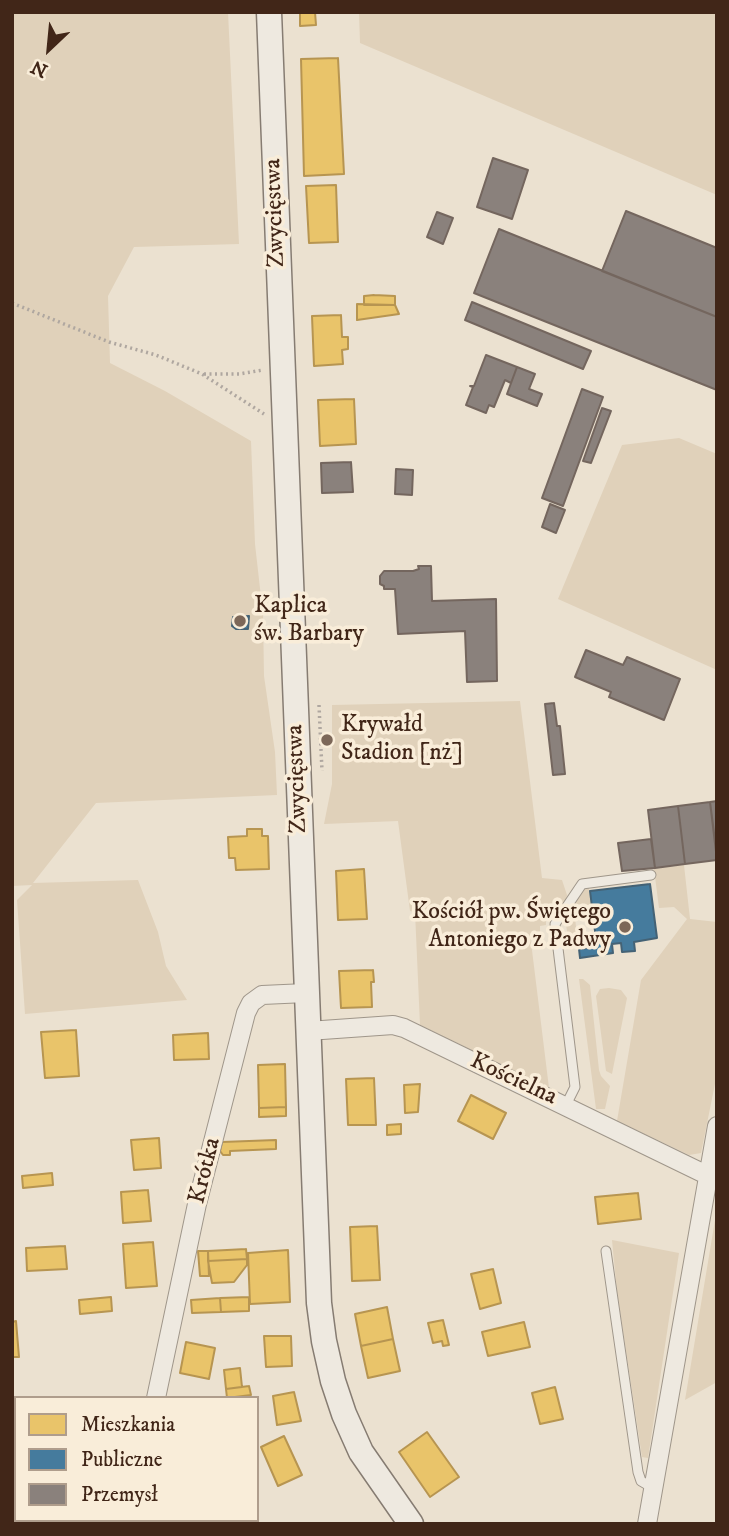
<!DOCTYPE html>
<meta charset="utf-8">
<style>
body{margin:0}
#map{position:relative;width:729px;height:1536px;overflow:hidden;background:#ebe1d0;font-family:"IM FELL DW Pica",serif}
canvas{display:block}
.frame{position:absolute;inset:0;border:14px solid #412618;pointer-events:none}
.legend{position:absolute;left:14px;top:1396px;width:245px;height:126px;box-sizing:border-box;background:#f9edd9;border:2px solid #af9d8c;margin:0;padding:9px 12px;list-style:none;font-size:21px;color:#412618}
.legend li{display:flex;align-items:center;gap:14px;height:35px}
.legend b{width:35px;border:2px solid #af9d8c}
.north{position:absolute;left:14px;top:14px;width:70px;height:70px;-webkit-text-stroke:5px #f9edd9;paint-order:stroke;rotate:206deg;font-size:19px;font-weight:700;line-height:28px;text-align:center;color:#412618}
.north::after{content:'';display:block;margin:auto;width:24px;height:32px;background:#412618;clip-path:polygon(50% 0,100% 100%,50% 72%,0 100%)}
</style>
<div id="map">
<canvas width="729" height="1536"></canvas>
<div class="frame"></div>
<ul class="legend">
<li><b style="height:19px;background:#e9c46a"></b>Mieszkania</li>
<li><b style="height:19px;background:#457b9d"></b>Publiczne</li>
<li><b style="height:19px;background:#8a817c"></b>Przemysł</li>
</ul>
<div class="north">N</div>
</div>
<script>
const context = document.querySelector('canvas').getContext('2d');
context.lineJoin = 'round';
function fillPath(path, color) {
  context.fillStyle = color;
  context.fill(path, 'evenodd');
}
function shape(rows) {
  const path = new Path2D();
  for (const r of rows) {
    path.moveTo(r[0], r[1]);
    for (let i = 2; i < r.length; i += 2) path.lineTo(r[i], r[i + 1]);
  }
  return path;
}
function trace(path, color, width, dash) {
  context.strokeStyle = color;
  context.lineWidth = width;
  context.lineCap = dash ? 'butt' : 'round';
  context.setLineDash(dash || []);
  context.stroke(path);
}
function drawText(font, color, halo, rows, align = 'center') {
  context.font = font + ' "IM FELL DW Pica",serif';
  context.lineWidth = 7;
  context.setLineDash([]);
  context.textBaseline = 'middle';
  context.strokeStyle = halo;
  context.fillStyle = color;
  for (const [text, x, y, turn = 0] of rows) {
    context.save();
    context.translate(x, y);
    context.rotate((+turn || 0) * Math.PI / 180);
    context.textAlign = isNaN(turn) ? turn : align;
    if (halo) context.strokeText(text, 0, 0);
    context.fillText(text, 0, 0);
    context.restore();
  }
}
fillPath(shape([
 [12,12,228,12,239,244,134,247,108,296,110,363,165,391,251,441,255,544,263,615,264,676,275,752,277,795,96,803,33,883,138,880,158,932,166,966,187,1000,25,1014,17,900,32,885,12,886],
 [359,12,717,12,717,195,360,43],
 [679,438,717,454,717,670,558,599,622,445],
 [520,701,542,878,562,880,567,895,566,901,555,914,540,904,539,906,553,917,546,918,546,925,540,926,540,932,530,934,549,1088,420,1025,415,912,410,911,398,821,324,824,332,784,332,705],
 [684,865,690,919,717,922,717,1074,701,1153,689,1155,617,1121,641,980,687,919,674,907,659,908,654,869],
 [584,888,589,888,593,915,575,918,578,944,569,945,565,918],
 [579,979,583,979,590,985,599,1070,601,1076,610,1086,605,1109,596,1109],
 [609,988,621,990,627,998,612,1074,606,1071,596,996,600,989],
 [717,1208,717,1382,685,1400],
 [612,1240,679,1253,648,1458,642,1457,617,1292]
]), '#e0d1ba');
const homes = shape([
 [300,12,315,12,316,25,300,26,300,12],
 [338,58,344,174,304,176,301,59,338,58],
 [336,185,338,242,309,243,306,186,336,185],
 [374,295,395,296,395,305,364,305,364,296,374,295],
 [357,304,395,305,399,314,357,320,357,304],
 [341,315,342,337,348,337,348,349,342,350,343,364,314,366,312,316,341,315],
 [354,399,356,444,320,446,318,400,354,399],
 [247,829,262,829,262,836,268,836,269,869,236,870,235,858,229,858,228,837,247,836,247,829],
 [364,869,367,919,338,920,336,871,364,869],
 [373,970,374,982,371,982,372,1007,341,1008,339,971,373,970],
 [76,1030,79,1076,45,1078,41,1032,76,1030],
 [208,1033,209,1059,174,1060,173,1035,208,1033],
 [285,1064,286,1107,259,1108,258,1065,285,1064],
 [374,1078,376,1125,348,1125,346,1079,374,1078],
 [420,1084,418,1112,405,1113,404,1085,420,1084],
 [471,1095,506,1113,493,1139,458,1121,471,1095],
 [286,1107,286,1116,259,1117,259,1108,286,1107],
 [401,1124,401,1134,387,1135,387,1125,401,1124],
 [159,1138,161,1168,134,1170,131,1140,159,1138],
 [276,1140,276,1149,230,1151,230,1155,223,1155,220,1151,222,1142,276,1140],
 [52,1173,53,1185,23,1188,22,1176,52,1173],
 [148,1190,151,1221,123,1223,121,1192,148,1190],
 [638,1193,641,1219,598,1224,595,1197,638,1193],
 [377,1226,380,1280,352,1281,350,1227,377,1226],
 [153,1242,157,1286,126,1288,123,1244,153,1242],
 [65,1246,67,1269,27,1271,26,1248,65,1246],
 [246,1249,247,1259,208,1261,208,1251,246,1249],
 [288,1250,290,1302,250,1304,248,1253,288,1250],
 [198,1251,208,1251,209,1276,200,1276,198,1251],
 [247,1259,247,1265,234,1282,212,1283,208,1261,247,1259],
 [493,1269,501,1303,480,1309,471,1274,493,1269],
 [111,1297,112,1311,80,1314,79,1300,111,1297],
 [249,1297,249,1311,221,1312,220,1298,249,1297],
 [220,1298,221,1312,192,1313,191,1300,220,1298],
 [387,1307,393,1339,361,1346,355,1314,387,1307],
 [443,1320,449,1345,443,1346,442,1341,433,1343,428,1323,443,1320],
 [16,1321,19,1357,12,1357,12,1322,16,1321],
 [524,1322,530,1347,488,1356,482,1332,524,1322],
 [264,1336,291,1336,292,1366,266,1367,264,1336],
 [393,1339,400,1371,368,1378,361,1346,393,1339],
 [186,1342,215,1348,209,1379,180,1373,186,1342],
 [240,1368,242,1387,226,1389,224,1370,240,1368],
 [249,1386,251,1395,227,1398,226,1389,249,1386],
 [555,1387,563,1419,540,1424,532,1393,555,1387],
 [294,1392,301,1421,277,1425,273,1396,294,1392],
 [427,1432,459,1477,430,1497,399,1452,427,1432],
 [284,1436,302,1475,278,1486,261,1447,284,1436],
 [16,1472,16,1502,12,1503,12,1473,16,1472]
]);
fillPath(homes, '#e9c46a');
trace(homes, '#b79551', 2);
const public = shape([
 [249,616,248,629,236,629,232,626,233,617,249,616],
 [650,884,657,938,634,942,635,951,622,952,621,943,612,944,613,953,580,958,579,949,597,947,590,891,650,884]
]);
fillPath(public, '#457b9d');
trace(public, '#446275', 2);
const industry = shape([
 [493,158,528,170,512,219,477,207,493,158],
 [626,211,717,248,717,317,602,271,626,211],
 [437,212,453,218,443,244,427,237,437,212],
 [499,229,717,317,717,390,474,293,499,229],
 [472,302,591,351,583,369,465,320,472,302],
 [486,355,517,367,511,383,505,380,494,407,489,405,486,413,466,405,473,387,470,386,474,386,486,355],
 [517,367,535,374,529,389,542,394,537,406,507,394,517,367],
 [582,389,603,397,563,506,542,498,582,389],
 [602,408,611,411,591,463,583,461,602,408],
 [351,462,353,492,322,493,321,463,351,462],
 [396,469,413,470,412,495,395,494,396,469],
 [550,504,565,510,556,533,542,527,550,504],
 [418,566,431,566,432,601,496,599,497,681,467,682,465,631,398,634,395,589,384,589,384,586,380,584,380,576,384,571,413,571,419,569,418,566],
 [586,650,623,665,627,657,680,679,664,720,609,697,611,692,575,677,586,650],
 [554,703,557,726,560,726,565,774,553,775,545,704,554,703],
 [717,801,717,856,710,802,717,801],
 [710,802,717,860,685,864,678,806,710,802],
 [678,806,685,864,655,868,648,810,678,806],
 [651,839,655,868,622,871,618,843,651,839]
]);
fillPath(industry, '#8a817c');
trace(industry, '#74665e', 2);
const service = shape([
 [566,1105,575,1087,555,924,582,884,651,875],
 [606,1251,638,1472,641,1481,653,1488]
]);
const minor = shape([
 [308,1031,393,1025,404,1028,717,1180],
 [156,1398,197,1204,246,1013,251,1003,262,995,306,993],
 [130,1524,131,1520],
 [647,1524,717,1126]
]);
const secondary = shape([
 [269,12,319,1303,324,1341,333,1381,344,1414,361,1452,411,1524]
]);
trace(service, '#9f968a', 11);
trace(minor, '#9f968a', 20);
trace(secondary, '#867c72', 27);
trace(shape([
 [12,303,109,342,156,355,202,374,264,414],
 [204,374,239,374,263,370],
 [319,705,322,771]
]), '#afa7a0', 3.5, [2, 3.5]);
trace(service, '#eee9e0', 9);
trace(minor, '#eee9e0', 18);
trace(secondary, '#eee9e0', 24);
for (const [x, y, r, color] of [
 [240,621,7,"#7c6758"],
 [327,740,7,"#7c6758"],
 [625,927,7,"#7c6758"]
]) {
  const dot = new Path2D();
  dot.arc(x, y, r, 0, 2 * Math.PI);
  context.fillStyle = color;
  context.fill(dot);
  trace(dot, '#f9edd9', 2.5);
}
drawText('24px', '#412618', '#f9edd9', [
 ["Zwycięstwa",276,213,-92],
 ["Zwycięstwa",298,779,-92],
 ["Kościelna",513,1080,25],
 ["Krótka",206,1171,-76]
]);
drawText('24px', '#412618', '#f9edd9', [
 ["Kaplica",254,607],
 ["św. Barbary",254,635],
 ["Krywałd",341,726],
 ["Stadion [nż]",341,754],
 ["Kościół pw. Świętego",611,913,"right"],
 ["Antoniego z Padwy",611,941,"right"]
], 'left');
</script>
